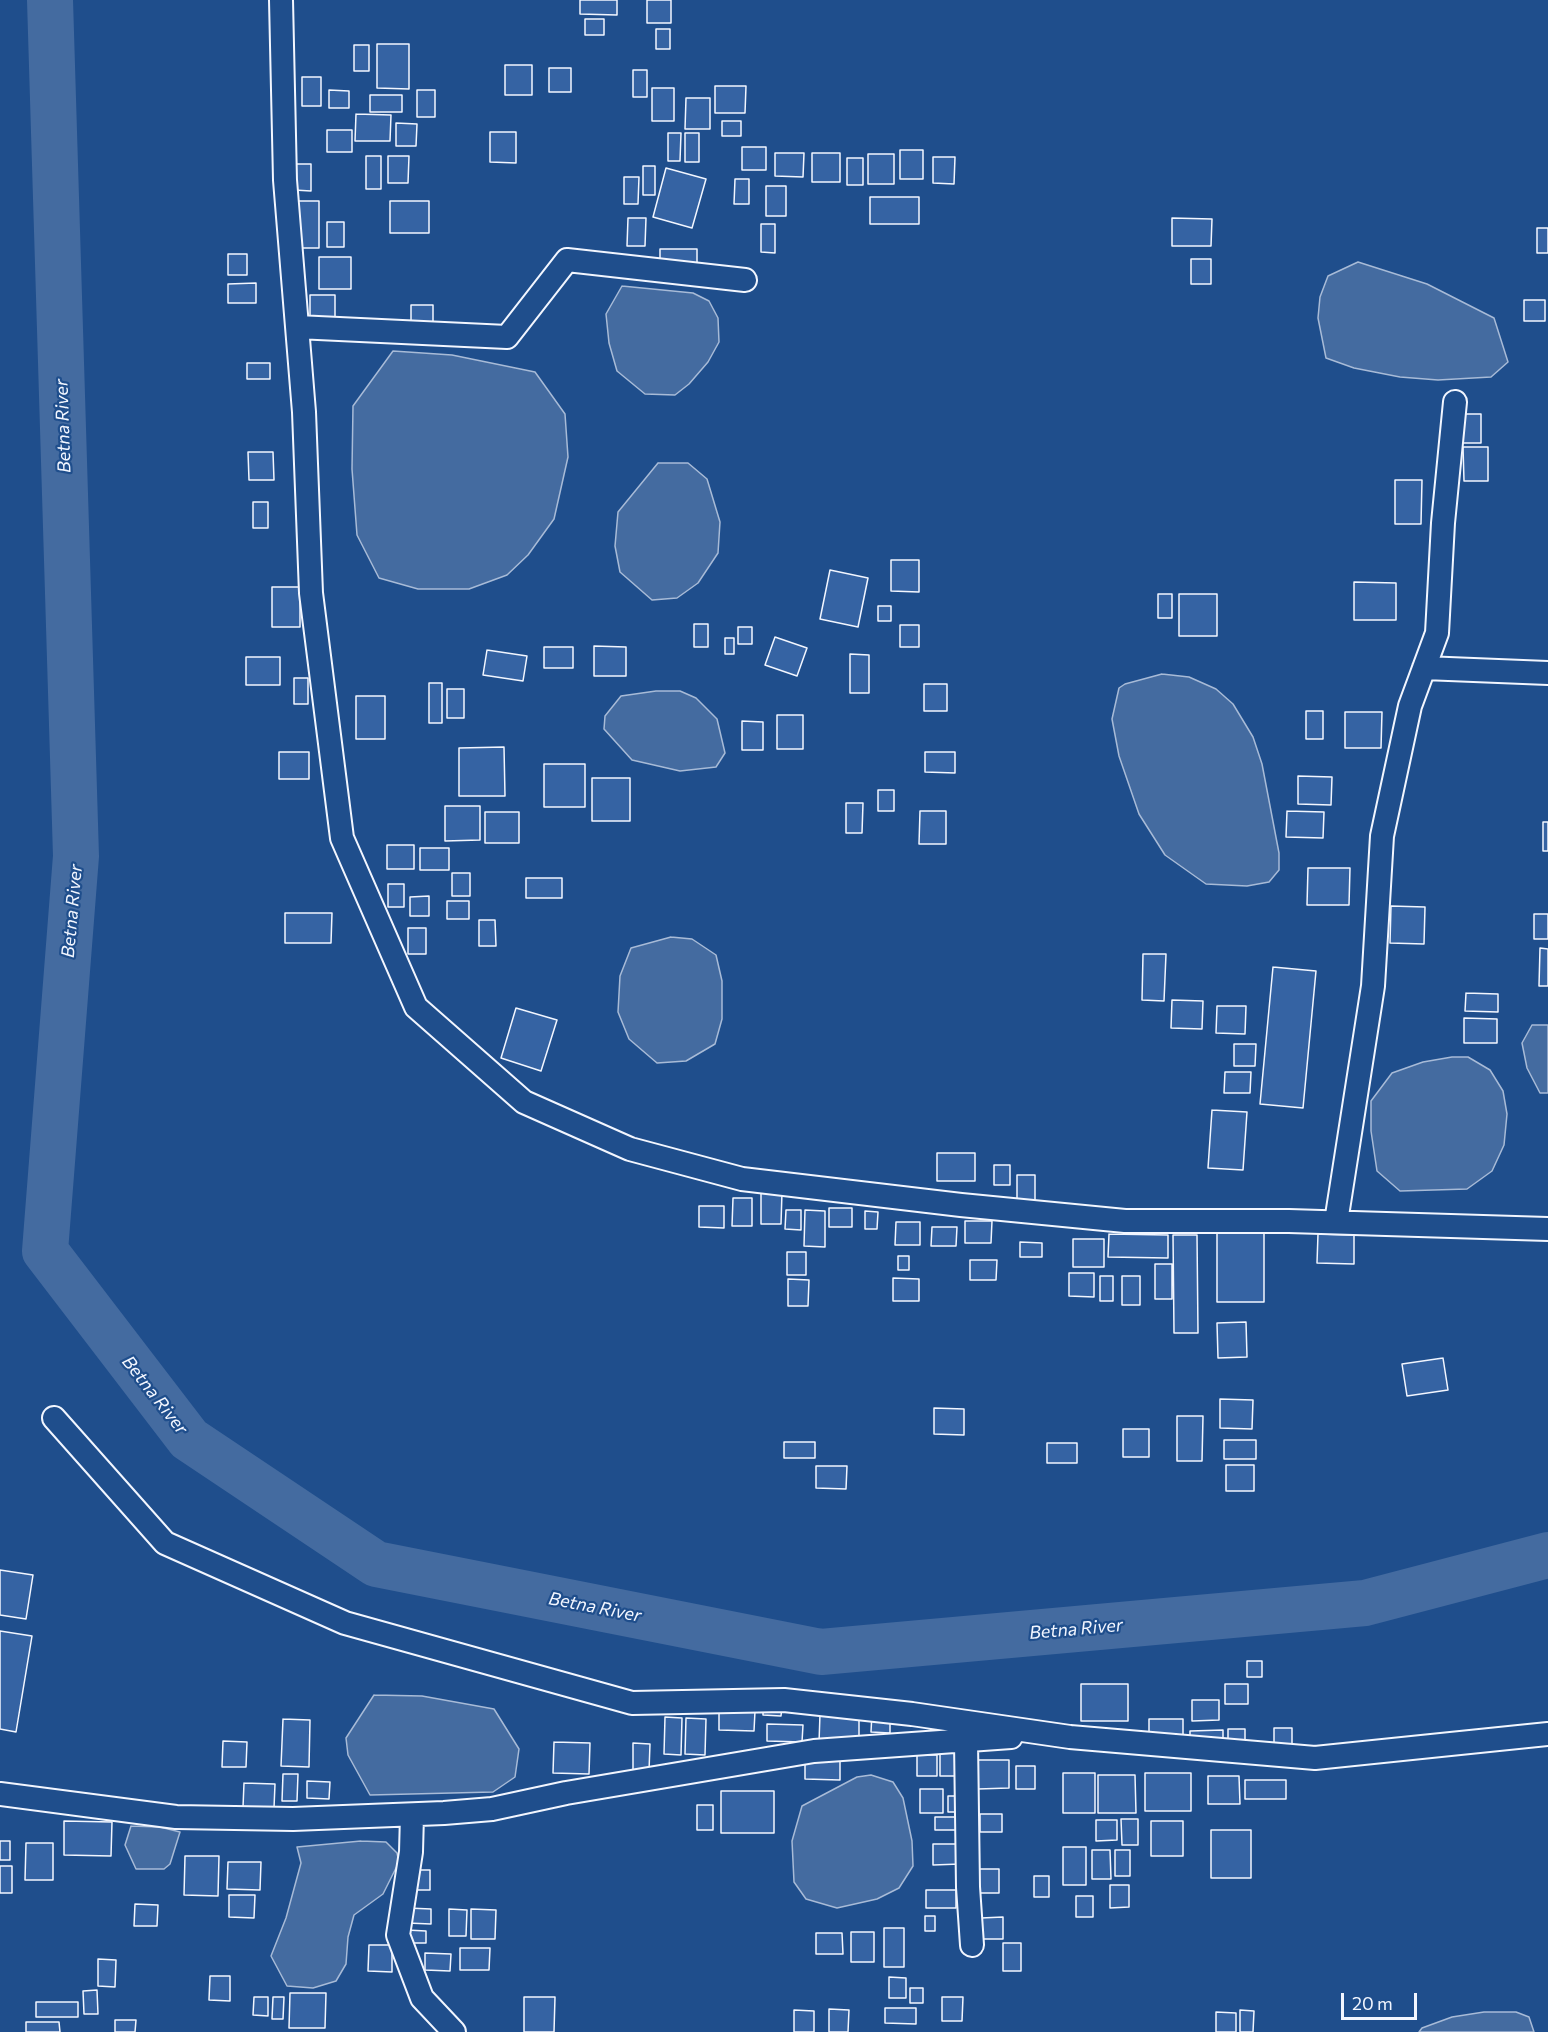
<!DOCTYPE html>
<style>
body{margin:0}
#map{position:relative;width:1548px;height:2032px;overflow:hidden;background:#1f4e8c;font-family:Commissioner,sans-serif}
canvas{display:block}
.scale{position:absolute;left:1341px;top:1993px;width:76px;height:27px;box-sizing:border-box;border:3px solid #f2f6ff;border-top:0;padding-left:8px;font-size:18px;line-height:21px;white-space:nowrap;color:#f2f6ff;-webkit-text-stroke:4px #1f4e8c;paint-order:stroke}
</style>
<div id="map">
<canvas width="1548" height="2032"></canvas>
<div class="scale">20 m</div>
</div>
<script>
const context = document.querySelector('canvas').getContext('2d');
context.lineJoin = 'round';
function fillPath(path, color) {
  context.fillStyle = color;
  context.fill(path, 'evenodd');
}
function shape(rows) {
  const path = new Path2D();
  for (const r of rows) {
    path.moveTo(r[0], r[1]);
    for (let i = 2; i < r.length; i += 2) path.lineTo(r[i], r[i + 1]);
  }
  return path;
}
function trace(path, color, width, dash) {
  context.strokeStyle = color;
  context.lineWidth = width;
  context.lineCap = dash ? 'butt' : 'round';
  context.setLineDash(dash || []);
  context.stroke(path);
}
function drawText(font, color, halo, rows, align = 'center') {
  context.font = font + ' Commissioner,sans-serif';
  context.lineWidth = 4.5;
  context.setLineDash([]);
  context.textBaseline = 'middle';
  context.strokeStyle = halo;
  context.fillStyle = color;
  for (const [text, x, y, turn = 0] of rows) {
    context.save();
    context.translate(x, y);
    context.rotate((+turn || 0) * Math.PI / 180);
    context.textAlign = isNaN(turn) ? turn : align;
    if (halo) context.strokeText(text, 0, 0);
    context.fillText(text, 0, 0);
    context.restore();
  }
}
const water = shape([
 [1358,262,1427,284,1494,318,1508,362,1491,377,1438,380,1400,377,1354,368,1326,358,1318,318,1320,297,1328,276,1358,262],
 [622,286,693,293,709,301,718,318,719,342,708,362,689,384,675,395,645,394,617,371,609,343,606,314,622,286],
 [393,351,452,355,535,372,565,414,568,457,554,519,528,555,507,575,469,589,418,589,379,578,357,535,352,469,353,406,393,351],
 [658,463,688,463,707,479,720,522,718,553,698,583,677,598,652,600,620,572,615,546,618,512,658,463],
 [1162,674,1189,677,1216,689,1233,704,1253,737,1262,764,1279,853,1279,870,1269,882,1247,886,1206,884,1165,855,1139,814,1119,756,1112,719,1119,688,1125,684,1162,674],
 [656,691,680,691,696,698,717,719,725,753,716,767,680,771,632,760,604,729,605,716,621,696,656,691],
 [671,937,692,939,716,955,722,981,722,1019,715,1044,686,1061,657,1063,629,1039,618,1012,620,976,631,948,671,937],
 [1532,1025,1548,1025,1548,1093,1540,1093,1527,1068,1522,1043,1532,1025],
 [1452,1057,1468,1057,1490,1070,1503,1091,1507,1114,1504,1145,1492,1171,1467,1189,1400,1191,1377,1171,1371,1131,1371,1101,1392,1073,1423,1062,1452,1057],
 [374,1695,422,1696,494,1709,519,1749,515,1777,493,1792,370,1795,348,1755,346,1738,374,1695],
 [871,1775,893,1782,903,1798,912,1841,913,1866,899,1888,877,1899,837,1908,806,1899,794,1882,792,1841,802,1806,857,1777,871,1775],
 [131,1826,160,1827,180,1832,170,1864,164,1869,136,1869,125,1845,131,1826],
 [361,1841,386,1842,397,1853,399,1862,383,1894,354,1915,348,1937,346,1964,336,1981,313,1988,287,1986,271,1956,286,1918,301,1863,297,1847,361,1841],
 [1484,2012,1516,2012,1529,2017,1534,2032,1419,2032,1422,2028,1452,2017,1484,2012]
]);
fillPath(water, '#446ba0');
trace(water, '#a8bbd7', 1.5);
trace(shape([
 [50,0,76,856,45,1251,189,1439,376,1564,821,1652,1365,1603,1548,1555]
]), '#446ba0', 46);
const building = shape([
 [580,0,617,0,617,15,580,14,580,0],
 [647,0,671,0,671,23,647,23,647,0],
 [585,19,604,19,604,35,585,35,585,19],
 [656,29,670,29,670,49,656,49,656,29],
 [377,44,409,44,409,89,377,88,377,44],
 [354,45,369,45,369,71,354,71,354,45],
 [505,65,532,65,532,95,505,95,505,65],
 [549,68,571,68,571,92,549,92,549,68],
 [633,70,647,70,647,97,633,97,633,70],
 [302,77,321,77,321,106,302,106,302,77],
 [715,86,746,86,745,113,715,113,715,86],
 [652,88,674,88,674,121,652,121,652,88],
 [329,90,349,91,349,108,329,108,329,90],
 [417,90,435,90,435,117,417,117,417,90],
 [370,95,402,95,402,112,370,112,370,95],
 [686,98,710,98,710,129,685,129,686,98],
 [356,114,391,115,390,141,355,141,356,114],
 [722,121,741,121,741,136,722,136,722,121],
 [396,123,417,124,416,146,396,146,396,123],
 [327,130,352,130,352,152,327,152,327,130],
 [490,132,516,132,516,163,490,162,490,132],
 [668,133,681,133,680,161,668,161,668,133],
 [685,133,699,133,699,162,685,162,685,133],
 [742,147,766,147,766,170,742,170,742,147],
 [900,150,923,150,923,179,900,179,900,150],
 [775,153,804,153,803,177,775,176,775,153],
 [812,153,840,153,840,182,812,182,812,153],
 [868,154,894,154,894,184,868,184,868,154],
 [366,156,381,156,381,189,366,189,366,156],
 [388,156,409,156,408,183,388,183,388,156],
 [933,157,955,157,954,184,933,183,933,157],
 [847,158,863,158,863,185,847,185,847,158],
 [294,164,311,164,311,191,294,190,294,164],
 [643,166,655,166,655,195,643,195,643,166],
 [666,168,706,179,692,228,653,217,666,168],
 [624,177,639,177,638,204,624,204,624,177],
 [735,179,749,179,749,204,734,204,735,179],
 [766,186,786,186,786,216,766,216,766,186],
 [870,197,919,197,919,224,870,224,870,197],
 [297,201,319,201,319,248,297,248,297,201],
 [390,201,429,201,429,233,390,233,390,201],
 [628,218,646,218,645,246,627,246,628,218],
 [1172,218,1212,219,1211,246,1172,246,1172,218],
 [327,222,344,222,344,247,327,247,327,222],
 [761,224,775,224,775,253,761,252,761,224],
 [1537,228,1548,228,1548,253,1537,253,1537,228],
 [660,249,697,249,697,263,660,262,660,249],
 [228,254,247,254,247,275,228,275,228,254],
 [319,257,351,257,351,289,319,289,319,257],
 [1191,259,1211,259,1211,284,1191,284,1191,259],
 [256,283,256,303,228,303,228,284,256,283],
 [310,295,335,295,335,318,310,318,310,295],
 [1524,300,1545,300,1545,321,1524,321,1524,300],
 [411,305,433,305,433,323,411,323,411,305],
 [247,363,270,363,270,379,247,379,247,363],
 [1462,414,1481,414,1481,443,1462,443,1462,414],
 [1463,447,1488,447,1488,481,1464,481,1463,447],
 [248,452,273,452,274,480,249,480,248,452],
 [1395,480,1422,480,1421,524,1395,524,1395,480],
 [253,502,268,502,268,528,253,528,253,502],
 [891,560,919,560,919,592,891,591,891,560],
 [830,570,868,578,858,627,820,619,830,570],
 [1354,582,1396,583,1396,620,1354,620,1354,582],
 [272,587,300,587,300,627,272,627,272,587],
 [1158,594,1172,594,1172,618,1158,618,1158,594],
 [1179,594,1217,594,1217,636,1179,636,1179,594],
 [878,606,891,606,891,621,878,621,878,606],
 [694,624,708,624,708,647,694,647,694,624],
 [900,625,919,625,919,647,900,647,900,625],
 [738,627,752,627,752,644,738,644,738,627],
 [775,637,807,648,797,676,765,665,775,637],
 [725,638,734,638,734,654,725,654,725,638],
 [594,646,626,647,626,676,594,676,594,646],
 [544,647,573,647,573,668,544,668,544,647],
 [487,650,527,656,523,681,483,675,487,650],
 [850,654,869,655,869,693,850,693,850,654],
 [246,657,280,657,280,685,246,685,246,657],
 [294,678,308,678,308,704,294,704,294,678],
 [429,683,442,683,442,723,429,723,429,683],
 [924,684,947,684,947,711,924,711,924,684],
 [447,689,464,689,464,718,447,718,447,689],
 [356,696,385,696,385,739,356,739,356,696],
 [1306,711,1323,711,1323,739,1306,739,1306,711],
 [1345,712,1382,712,1381,748,1345,748,1345,712],
 [777,715,803,715,803,749,777,749,777,715],
 [742,721,763,722,763,750,742,750,742,721],
 [504,747,505,796,459,796,459,748,504,747],
 [279,752,309,752,309,779,279,779,279,752],
 [925,752,955,752,955,773,925,772,925,752],
 [544,764,585,764,585,807,544,807,544,764],
 [1298,776,1332,777,1331,805,1298,804,1298,776],
 [592,778,630,778,630,821,592,821,592,778],
 [878,790,894,790,894,811,878,811,878,790],
 [846,803,863,803,862,833,846,833,846,803],
 [445,806,480,806,480,840,445,841,445,806],
 [920,811,946,811,946,844,919,844,920,811],
 [1287,811,1324,812,1323,838,1286,837,1287,811],
 [485,812,519,812,519,843,485,843,485,812],
 [1543,822,1548,822,1548,851,1543,851,1543,822],
 [387,845,414,845,414,869,387,869,387,845],
 [420,848,449,848,449,870,420,870,420,848],
 [1308,868,1350,868,1349,905,1307,905,1308,868],
 [452,873,470,873,470,896,452,896,452,873],
 [526,878,562,878,562,898,526,898,526,878],
 [388,884,404,884,404,907,388,907,388,884],
 [429,896,429,916,410,916,410,897,429,896],
 [447,901,469,901,469,919,447,919,447,901],
 [1391,906,1425,907,1424,944,1390,943,1391,906],
 [285,913,332,913,331,943,285,943,285,913],
 [1534,914,1548,914,1548,939,1534,939,1534,914],
 [479,920,495,920,496,946,479,946,479,920],
 [408,928,426,928,426,954,408,954,408,928],
 [1540,948,1548,949,1548,986,1539,986,1540,948],
 [1143,954,1166,954,1164,1001,1142,1000,1143,954],
 [1273,967,1316,971,1303,1108,1260,1104,1273,967],
 [1466,993,1498,994,1498,1012,1465,1011,1466,993],
 [1172,1000,1203,1001,1202,1029,1171,1028,1172,1000],
 [1217,1006,1246,1006,1245,1034,1216,1033,1217,1006],
 [516,1008,557,1020,541,1071,501,1058,516,1008],
 [1464,1018,1497,1019,1497,1043,1464,1043,1464,1018],
 [1234,1044,1256,1044,1255,1066,1234,1066,1234,1044],
 [1225,1072,1251,1072,1250,1093,1224,1093,1225,1072],
 [1212,1110,1247,1112,1243,1170,1208,1168,1212,1110],
 [937,1153,975,1153,975,1181,937,1181,937,1153],
 [994,1165,1010,1165,1010,1185,994,1185,994,1165],
 [1017,1175,1035,1175,1035,1202,1017,1202,1017,1175],
 [761,1192,782,1192,781,1224,761,1224,761,1192],
 [733,1198,752,1198,752,1226,732,1226,733,1198],
 [699,1206,724,1206,724,1228,699,1227,699,1206],
 [829,1208,852,1208,852,1227,829,1227,829,1208],
 [786,1210,801,1210,801,1230,785,1229,786,1210],
 [805,1210,825,1211,825,1247,804,1246,805,1210],
 [865,1211,878,1212,877,1229,865,1229,865,1211],
 [965,1221,992,1221,991,1243,965,1243,965,1221],
 [896,1222,920,1222,920,1245,895,1245,896,1222],
 [932,1227,957,1227,956,1246,931,1246,932,1227],
 [1217,1229,1264,1229,1264,1302,1217,1302,1217,1229],
 [1109,1234,1168,1235,1168,1258,1108,1257,1109,1234],
 [1318,1234,1354,1235,1354,1264,1317,1263,1318,1234],
 [1173,1235,1197,1235,1198,1333,1174,1333,1173,1235],
 [1073,1239,1104,1239,1104,1267,1073,1267,1073,1239],
 [1020,1242,1042,1243,1042,1257,1020,1257,1020,1242],
 [787,1252,806,1252,806,1275,787,1275,787,1252],
 [898,1256,909,1256,909,1270,898,1270,898,1256],
 [970,1260,997,1260,996,1280,970,1280,970,1260],
 [1155,1264,1172,1264,1172,1299,1155,1299,1155,1264],
 [1069,1273,1094,1273,1094,1297,1069,1296,1069,1273],
 [1100,1276,1113,1276,1113,1301,1100,1301,1100,1276],
 [1122,1276,1140,1276,1140,1305,1122,1305,1122,1276],
 [893,1278,919,1279,919,1301,893,1301,893,1278],
 [788,1279,809,1280,808,1306,788,1306,788,1279],
 [1246,1322,1247,1357,1218,1358,1217,1323,1246,1322],
 [1443,1358,1448,1390,1407,1396,1402,1364,1443,1358],
 [1220,1399,1253,1400,1252,1429,1220,1428,1220,1399],
 [934,1408,964,1409,964,1435,934,1434,934,1408],
 [1177,1416,1203,1416,1202,1461,1177,1461,1177,1416],
 [1123,1429,1149,1429,1149,1457,1123,1457,1123,1429],
 [1224,1440,1256,1440,1256,1459,1224,1459,1224,1440],
 [784,1442,815,1442,815,1458,784,1458,784,1442],
 [1047,1443,1077,1443,1077,1463,1047,1463,1047,1443],
 [1226,1465,1254,1465,1254,1491,1226,1491,1226,1465],
 [816,1466,847,1466,846,1489,816,1488,816,1466],
 [0,1570,33,1575,26,1619,0,1615,0,1570],
 [0,1631,32,1636,16,1732,0,1729,0,1631],
 [1247,1661,1262,1661,1262,1677,1247,1677,1247,1661],
 [1081,1684,1128,1684,1128,1721,1081,1721,1081,1684],
 [1225,1684,1248,1684,1248,1704,1225,1704,1225,1684],
 [1192,1700,1219,1700,1219,1720,1192,1721,1192,1700],
 [763,1706,782,1707,781,1716,763,1715,763,1706],
 [719,1710,755,1711,754,1731,719,1730,719,1710],
 [872,1712,890,1713,890,1733,871,1732,872,1712],
 [820,1714,859,1715,859,1744,819,1743,820,1714],
 [665,1717,682,1718,681,1755,664,1754,665,1717],
 [686,1718,706,1719,705,1755,685,1754,686,1718],
 [283,1719,310,1720,309,1767,281,1766,283,1719],
 [1149,1719,1183,1719,1183,1738,1149,1738,1149,1719],
 [767,1724,803,1725,802,1742,767,1741,767,1724],
 [1274,1728,1292,1728,1292,1748,1274,1748,1274,1728],
 [1228,1729,1245,1729,1245,1747,1228,1747,1228,1729],
 [1223,1730,1223,1744,1190,1744,1190,1731,1223,1730],
 [223,1741,247,1742,246,1767,222,1767,223,1741],
 [554,1742,590,1743,589,1774,553,1773,554,1742],
 [633,1743,650,1744,649,1771,633,1770,633,1743],
 [940,1753,962,1753,962,1776,940,1776,940,1753],
 [917,1755,937,1755,937,1776,917,1776,917,1755],
 [805,1757,840,1758,840,1780,805,1779,805,1757],
 [978,1760,1009,1760,1009,1788,978,1789,978,1760],
 [1016,1766,1035,1766,1035,1789,1016,1789,1016,1766],
 [1063,1773,1095,1773,1095,1813,1063,1813,1063,1773],
 [1145,1773,1191,1773,1191,1811,1145,1811,1145,1773],
 [283,1774,298,1774,297,1801,282,1801,283,1774],
 [1098,1775,1135,1775,1136,1813,1098,1813,1098,1775],
 [1208,1776,1239,1776,1240,1804,1208,1804,1208,1776],
 [1245,1780,1286,1780,1286,1799,1245,1799,1245,1780],
 [307,1781,330,1782,329,1799,307,1798,307,1781],
 [244,1783,275,1784,274,1808,243,1807,244,1783],
 [920,1789,943,1789,943,1813,920,1813,920,1789],
 [721,1791,774,1791,774,1833,721,1833,721,1791],
 [948,1796,961,1796,961,1812,948,1812,948,1796],
 [697,1805,713,1805,713,1830,697,1830,697,1805],
 [980,1814,1002,1814,1002,1832,980,1832,980,1814],
 [935,1817,956,1817,956,1830,935,1830,935,1817],
 [1121,1819,1138,1819,1138,1845,1122,1845,1121,1819],
 [1096,1820,1117,1820,1117,1840,1096,1841,1096,1820],
 [64,1821,112,1822,111,1856,64,1855,64,1821],
 [1151,1821,1183,1821,1183,1856,1151,1856,1151,1821],
 [1211,1830,1251,1830,1251,1878,1211,1878,1211,1830],
 [0,1841,10,1841,10,1860,0,1860,0,1841],
 [26,1843,53,1843,53,1880,25,1880,26,1843],
 [933,1844,960,1844,960,1864,933,1865,933,1844],
 [1063,1847,1086,1847,1086,1885,1063,1885,1063,1847],
 [1092,1850,1110,1850,1111,1879,1092,1879,1092,1850],
 [1115,1850,1130,1850,1130,1876,1115,1876,1115,1850],
 [185,1856,219,1856,218,1896,184,1895,185,1856],
 [228,1862,261,1862,260,1890,227,1889,228,1862],
 [0,1866,12,1866,12,1893,0,1893,0,1866],
 [978,1869,999,1869,999,1893,978,1893,978,1869],
 [413,1870,430,1870,430,1890,413,1890,413,1870],
 [1034,1876,1049,1876,1049,1897,1034,1897,1034,1876],
 [1110,1885,1129,1885,1129,1907,1110,1908,1110,1885],
 [926,1890,956,1890,956,1908,926,1908,926,1890],
 [229,1895,255,1895,254,1918,229,1917,229,1895],
 [1076,1896,1093,1896,1093,1917,1076,1917,1076,1896],
 [135,1904,158,1905,157,1926,134,1926,135,1904],
 [408,1908,431,1909,431,1924,407,1923,408,1908],
 [449,1909,467,1910,466,1936,449,1936,449,1909],
 [471,1909,496,1910,495,1939,471,1939,471,1909],
 [925,1916,935,1916,935,1931,925,1931,925,1916],
 [1003,1917,1003,1939,982,1939,981,1918,1003,1917],
 [884,1928,904,1928,904,1967,884,1967,884,1928],
 [407,1930,426,1931,426,1943,407,1943,407,1930],
 [851,1932,874,1932,874,1962,851,1962,851,1932],
 [816,1933,842,1933,843,1954,816,1954,816,1933],
 [1003,1943,1021,1943,1021,1971,1003,1971,1003,1943],
 [369,1945,392,1945,392,1972,368,1971,369,1945],
 [460,1948,490,1948,489,1970,460,1970,460,1948],
 [425,1953,451,1954,450,1971,425,1970,425,1953],
 [98,1959,116,1960,115,1987,98,1986,98,1959],
 [210,1976,230,1976,230,2001,209,2000,210,1976],
 [889,1977,906,1978,906,1998,889,1998,889,1977],
 [910,1988,923,1988,923,2003,910,2003,910,1988],
 [97,1990,98,2014,84,2014,83,1991,97,1990],
 [290,1993,326,1993,325,2028,289,2028,290,1993],
 [254,1997,268,1997,268,2016,253,2015,254,1997],
 [273,1997,284,1997,283,2019,272,2019,273,1997],
 [524,1997,555,1997,554,2032,524,2032,524,1997],
 [942,1997,963,1997,962,2021,942,2021,942,1997],
 [36,2002,78,2002,78,2017,36,2017,36,2002],
 [885,2008,916,2008,916,2024,885,2023,885,2008],
 [829,2009,849,2010,848,2032,829,2032,829,2009],
 [794,2010,814,2011,814,2032,794,2032,794,2010],
 [1240,2010,1254,2011,1253,2032,1240,2032,1240,2010],
 [1216,2012,1236,2013,1236,2032,1216,2032,1216,2012],
 [115,2020,136,2020,135,2032,115,2032,115,2020],
 [26,2022,59,2022,60,2032,26,2032,26,2022]
]);
fillPath(building, '#3563a3');
trace(building, '#f2f6ff', 1.5);
const street = shape([
 [281,0,285,180,304,412,311,593,342,838,416,1007,524,1102,630,1149,742,1179,961,1205,1125,1221,1289,1221,1548,1229],
 [297,327,507,337,567,260,745,280],
 [1424,668,1548,673],
 [1336,1222,1373,986,1382,836,1410,706,1437,633,1443,523,1455,402],
 [54,1418,165,1543,345,1623,632,1703,784,1700,912,1714,1070,1737,1315,1758,1548,1734],
 [966,1741,968,1887,972,1945],
 [0,1794,176,1817,293,1819,444,1813,492,1809,566,1793,814,1751,1011,1737],
 [412,1815,411,1852,398,1935,422,1998,454,2032]
]);
trace(street, '#f2f6ff', 26);
trace(street, '#1f4e8c', 22);
drawText('italic 18px', '#f2f6ff', '#1f4e8c', [
 ["Betna River",63,426,-92],
 ["Betna River",72,911,-85],
 ["Betna River",155,1395,52],
 ["Betna River",595,1607,11],
 ["Betna River",1076,1629,-5]
]);
</script>
